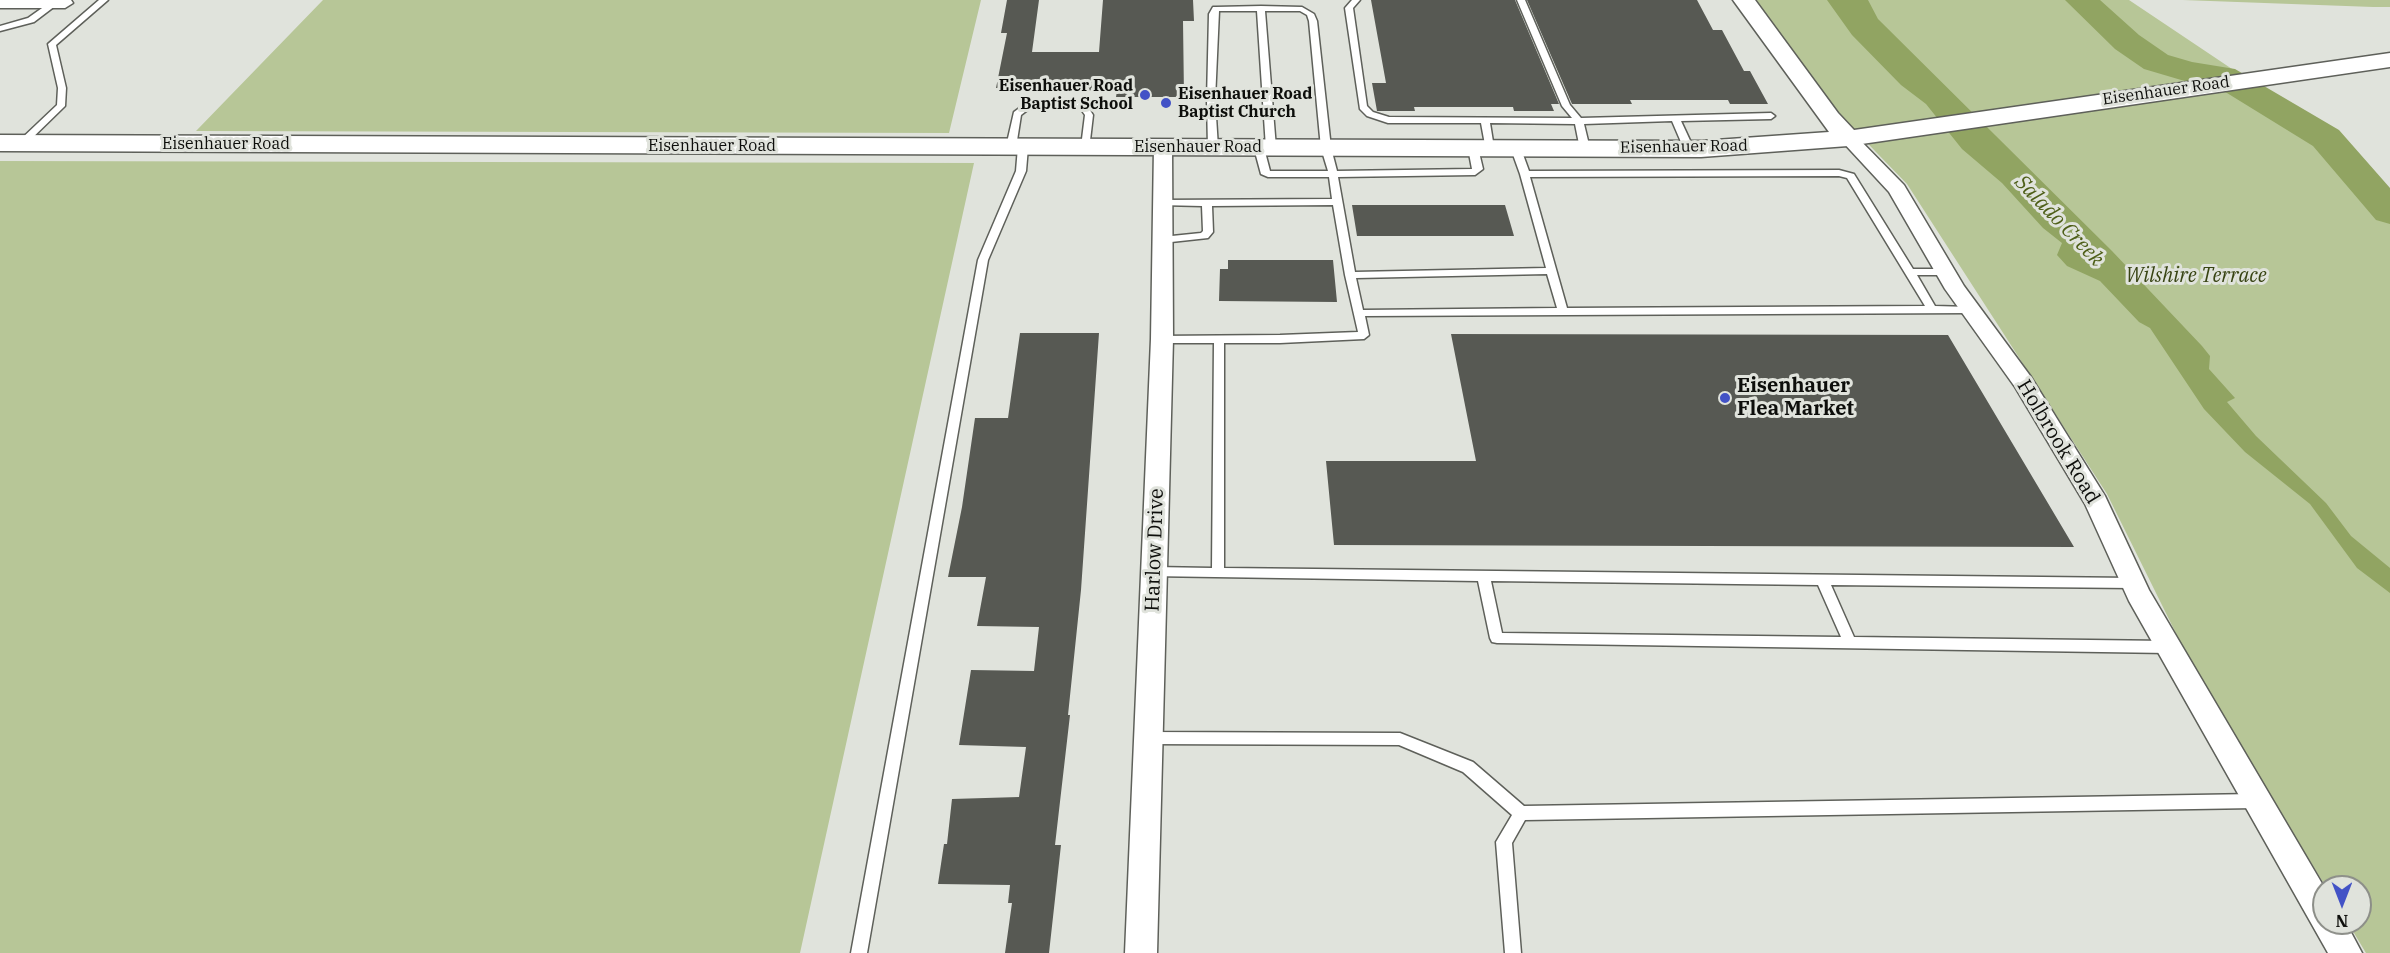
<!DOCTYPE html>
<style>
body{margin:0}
#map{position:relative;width:2390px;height:953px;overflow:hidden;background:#e0e3dc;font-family:"IBM Plex Serif",serif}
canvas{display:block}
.north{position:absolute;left:2312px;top:875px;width:60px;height:60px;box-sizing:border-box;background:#e0e3dc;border:2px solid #8c8e88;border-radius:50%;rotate:180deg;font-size:16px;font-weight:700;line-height:24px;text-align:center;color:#0d0e0b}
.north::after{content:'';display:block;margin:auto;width:21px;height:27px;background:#4252c6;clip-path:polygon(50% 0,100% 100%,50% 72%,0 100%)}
</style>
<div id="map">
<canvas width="2390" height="953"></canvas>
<div class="north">N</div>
</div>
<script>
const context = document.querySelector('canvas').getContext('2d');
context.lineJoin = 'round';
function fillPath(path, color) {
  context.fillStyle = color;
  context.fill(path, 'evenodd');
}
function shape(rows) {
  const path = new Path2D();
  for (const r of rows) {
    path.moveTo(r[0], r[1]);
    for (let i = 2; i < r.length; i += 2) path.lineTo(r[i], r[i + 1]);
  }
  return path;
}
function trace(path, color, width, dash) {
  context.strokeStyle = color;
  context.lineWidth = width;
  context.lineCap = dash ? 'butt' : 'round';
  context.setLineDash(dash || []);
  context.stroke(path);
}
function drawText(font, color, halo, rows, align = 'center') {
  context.font = font + ' "IBM Plex Serif",serif';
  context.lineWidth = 6;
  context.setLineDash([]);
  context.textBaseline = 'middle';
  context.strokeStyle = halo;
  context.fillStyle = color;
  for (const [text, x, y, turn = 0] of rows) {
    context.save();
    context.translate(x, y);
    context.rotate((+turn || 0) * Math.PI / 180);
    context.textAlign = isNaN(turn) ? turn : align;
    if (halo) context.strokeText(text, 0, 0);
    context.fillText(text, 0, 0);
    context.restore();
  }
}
fillPath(shape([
 [323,0,981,0,949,133,196,131],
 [1750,0,2129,0,2344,144,2390,196,2390,953,2366,953,2348,923,2360,923,2360,887,2326,887,2205,692,2107,494,1907,184,1842,117],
 [2183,0,2390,0,2390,7,2373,7],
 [0,161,974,163,800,953,0,953]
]), '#b7c697');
fillPath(shape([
 [1827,0,1868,0,1878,19,2112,251,2202,346,2210,356,2209,369,2235,398,2227,402,2256,436,2326,503,2351,536,2390,568,2390,593,2357,568,2310,504,2245,452,2204,409,2150,328,2139,322,2100,281,2067,266,2057,255,2062,243,2043,228,2002,183,1962,149,1926,104,1901,85,1852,35]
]), '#91a462');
fillPath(shape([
 [2065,0,2100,0,2139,35,2168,55,2192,62,2235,69,2339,130,2390,188,2390,224,2376,220,2313,146,2214,85,2188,82,2144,69,2115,49,2065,0]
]), '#91a462');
fillPath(shape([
 [1007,0,1039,0,1032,52,1099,52,1103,0,1193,0,1194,21,1183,21,1184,97,1116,97,1117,91,996,88,1007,33,1001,33],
 [1371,0,1515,0,1559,104,1551,104,1554,111,1514,111,1513,107,1414,107,1415,111,1377,111,1372,83,1386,83],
 [1527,0,1697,0,1713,30,1722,30,1744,71,1750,71,1768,104,1730,104,1728,100,1630,100,1632,104,1572,104],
 [1352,205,1505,205,1514,236,1357,236],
 [1228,260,1333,260,1337,302,1219,301,1220,269,1228,269],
 [1020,333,1099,333,1081,590,1068,715,1070,715,1055,845,1061,845,1049,953,1005,953,1012,903,1008,903,1010,885,938,884,944,844,947,844,952,799,1019,797,1026,747,959,745,971,670,1034,671,1039,627,977,626,986,577,948,577,962,507,975,418,1008,418],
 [1451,334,1948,335,2074,547,1334,545,1326,461,1476,461]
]), '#575953');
const lane = shape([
 [99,0,108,0,56,45,66,88,65,106,25,145,19,145,19,141,57,105,58,88,48,44,99,0],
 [1352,0,1360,0,1353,8,1367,106,1373,112,1389,117,1572,118,1562,106,1517,0,1525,0,1570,105,1581,118,1771,113,1775,116,1771,119,1681,121,1694,149,1689,152,1684,149,1672,121,1584,124,1590,149,1585,152,1580,149,1575,124,1490,123,1494,148,1492,150,1486,150,1481,123,1388,123,1367,116,1360,109,1345,8,1352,0],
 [52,1,59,3,34,22,0,31,0,26,28,18,52,1],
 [1261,6,1302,7,1314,14,1317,21,1331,148,1337,171,1472,169,1468,148,1473,145,1478,148,1483,169,1475,175,1338,177,1355,272,1546,268,1520,174,1511,149,1516,146,1521,149,1529,171,1839,170,1854,174,1913,269,1945,269,1950,272,1945,275,1917,275,1935,306,1970,307,1975,310,1970,313,1365,316,1369,335,1364,339,1280,343,1224,343,1224,568,2133,578,2138,579,2139,583,2138,587,2133,588,1831,585,1854,637,2168,641,2173,643,2175,647,2173,651,2168,653,1497,643,1492,642,1490,638,1478,581,1149,576,1148,572,1149,568,1154,567,1212,568,1214,343,1162,343,1158,342,1157,339,1158,336,1280,335,1358,332,1345,275,1333,205,1212,206,1213,232,1208,238,1162,243,1157,240,1162,237,1201,233,1203,231,1202,206,1159,205,1157,203,1162,200,1332,199,1329,177,1268,177,1261,174,1254,148,1259,145,1264,148,1270,171,1328,171,1321,148,1309,21,1307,15,1300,11,1265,11,1276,148,1271,151,1266,148,1257,11,1219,11,1215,100,1218,148,1213,151,1208,148,1207,100,1209,14,1213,7,1216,7,1261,6],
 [1839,176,1847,178,1925,306,1567,308,1530,177,1839,176],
 [1547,274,1557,308,1363,310,1356,278,1547,274],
 [1491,581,1818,585,1841,637,1502,633,1491,581],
 [1063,99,1086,104,1093,115,1089,149,1083,149,1081,147,1085,115,1080,108,1063,105,1034,105,1021,115,1016,147,1014,149,1008,149,1006,147,1014,112,1029,101,1063,99],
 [1023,144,1028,147,1026,171,988,260,867,953,851,953,978,260,1016,171,1018,147,1023,144],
 [1148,732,1400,733,1473,762,1524,806,2255,794,2260,796,2262,801,2260,806,2255,808,1525,820,1512,843,1521,953,1505,953,1496,842,1512,815,1463,772,1399,745,1148,744,1143,742,1141,738,1143,734,1148,732]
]);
const street = shape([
 [0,0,71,0,73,3,65,8,0,8,0,0],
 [1848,133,1854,134,1904,185,1964,286,2031,377,2105,496,2149,590,2324,887,2324,923,2346,923,2362,953,2328,953,2129,601,2085,504,2015,387,1945,289,1889,192,1839,138,1842,134,1848,133],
 [1163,141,1169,143,1172,147,1173,339,1157,953,1125,953,1151,339,1154,147,1157,143,1163,141]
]);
const secondary = shape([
 [1733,0,1755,0,1838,113,1854,130,2390,53,2390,67,1848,146,1701,157,0,151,0,135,1701,141,1829,132,1733,0]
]);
trace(lane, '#5e605a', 3);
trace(street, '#5e605a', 3);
trace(secondary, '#5e605a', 3);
fillPath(lane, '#fff');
fillPath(street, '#fff');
fillPath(secondary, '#fff');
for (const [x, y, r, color] of [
 [1145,95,6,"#4252c6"],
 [1166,103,6,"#4252c6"],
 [1725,398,6,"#4252c6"]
]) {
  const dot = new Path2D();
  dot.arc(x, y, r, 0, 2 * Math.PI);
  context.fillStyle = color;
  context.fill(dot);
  trace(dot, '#e0e3dc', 2);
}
drawText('bold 16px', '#0d0e0b', '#e0e3dc', [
 ["Eisenhauer Road",1133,86],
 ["Baptist School",1133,104],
 ["Eisenhauer Road",1178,94,"left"],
 ["Baptist Church",1178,112,"left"]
], 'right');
drawText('16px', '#0d0e0b', '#e0e3dc', [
 ["Eisenhauer Road",2166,91,-8],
 ["Eisenhauer Road",226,144],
 ["Eisenhauer Road",712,146],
 ["Eisenhauer Road",1198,147],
 ["Eisenhauer Road",1684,147,-1]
]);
drawText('italic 20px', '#384413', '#e0e3dc', [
 ["Wilshire Terrace",2196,276]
]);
drawText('bold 20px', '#0d0e0b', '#e0e3dc', [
 ["Eisenhauer",1737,386],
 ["Flea Market",1737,409]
], 'left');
drawText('20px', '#0d0e0b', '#e0e3dc', [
 ["Holbrook Road",2058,442,59],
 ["Harlow Drive",1155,550,-88]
]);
drawText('italic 21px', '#4e5f18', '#e0e3dc', [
 ["Salado Creek",2059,221,46]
]);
</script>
